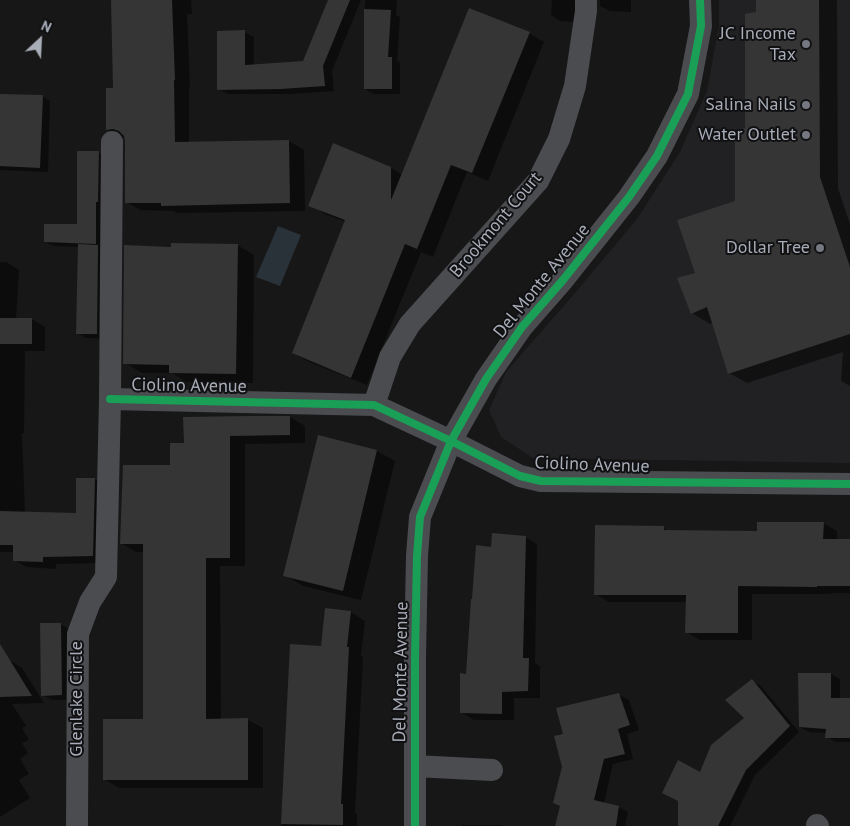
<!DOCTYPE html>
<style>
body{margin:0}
#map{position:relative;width:850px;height:826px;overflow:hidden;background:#171717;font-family:"PT Sans",sans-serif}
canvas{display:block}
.north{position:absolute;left:15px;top:15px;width:50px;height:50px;-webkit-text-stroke:4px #111113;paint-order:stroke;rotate:25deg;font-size:14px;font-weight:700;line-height:20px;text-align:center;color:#a8adb8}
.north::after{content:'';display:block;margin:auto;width:18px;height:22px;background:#a8adb8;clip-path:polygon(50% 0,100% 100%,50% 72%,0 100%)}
</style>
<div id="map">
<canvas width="850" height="826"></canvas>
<div class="north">N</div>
</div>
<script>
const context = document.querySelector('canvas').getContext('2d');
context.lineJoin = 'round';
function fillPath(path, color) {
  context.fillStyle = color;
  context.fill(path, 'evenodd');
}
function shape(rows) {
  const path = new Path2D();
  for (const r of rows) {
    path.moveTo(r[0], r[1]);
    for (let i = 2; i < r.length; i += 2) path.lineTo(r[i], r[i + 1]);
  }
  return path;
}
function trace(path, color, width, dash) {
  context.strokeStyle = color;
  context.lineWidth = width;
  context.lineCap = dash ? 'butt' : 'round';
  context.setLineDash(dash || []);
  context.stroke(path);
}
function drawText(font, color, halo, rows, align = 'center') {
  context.font = font + ' "PT Sans",sans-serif';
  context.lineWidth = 4;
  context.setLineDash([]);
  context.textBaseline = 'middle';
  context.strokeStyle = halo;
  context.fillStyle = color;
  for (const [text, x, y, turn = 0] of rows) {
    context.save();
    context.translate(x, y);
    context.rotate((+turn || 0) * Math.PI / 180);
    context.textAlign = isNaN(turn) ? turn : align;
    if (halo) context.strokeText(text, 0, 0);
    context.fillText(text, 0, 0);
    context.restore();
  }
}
fillPath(shape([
 [719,0,850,0,850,463,533,458,501,437,489,410,506,372,575,293,637,219,680,152,707,91,719,25]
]), '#212123');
fillPath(shape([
 [278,226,301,235,280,286,256,277]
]), '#2a3239');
fillPath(shape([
 [112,0,191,0,192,14,187,14,190,88,189,88,189,143,289,141,304,150,305,211,178,213,173,211,141,210,126,202,125,137,122,138,108,130,114,89],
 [329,0,361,0,332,71,334,91,291,94,228,94,218,89,244,32,254,37,254,65,304,62],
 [365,0,397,0,396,15,400,17,397,61,400,63,400,94,374,94,365,89],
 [552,0,583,0,580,22,560,21,551,15],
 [600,0,631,0,631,12,610,11,600,6],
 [757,0,837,0,838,188,850,224,850,386,841,381,843,352,747,383,729,373,713,322,710,324,692,313,696,274,736,202,746,129,757,13],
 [529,33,544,42,488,181,467,172,433,257,421,252,367,385,309,362,293,353,346,222,325,214,310,205,391,168,403,175],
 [0,95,42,96,50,101,48,172,0,170],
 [98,152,107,157,106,339,86,338,77,333,80,247,54,246,45,242,78,225],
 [237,245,254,255,253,383,187,382,172,373,142,373,125,363,172,248],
 [0,262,6,262,19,270,16,319,32,319,45,327,45,351,25,351,24,433,22,433,25,513,78,514,95,479,108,486,106,563,56,564,56,569,27,567,14,560,14,552,0,552],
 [290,417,305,426,305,443,245,444,245,566,220,566,221,720,248,720,263,728,263,788,119,788,104,779,145,720,145,552,136,552,121,543,185,444],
 [377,451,395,461,361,600,303,586,285,575],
 [823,523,837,531,837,540,850,541,850,593,831,593,831,594,752,594,752,640,700,640,686,632,687,602,609,602,595,594,663,528,669,531,758,532],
 [525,537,537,544,535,663,540,666,540,698,514,698,514,720,474,720,462,713,467,675,492,548],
 [351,612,365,621,361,656,363,657,355,813,357,814,357,826,282,826,291,646,322,647],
 [60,624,70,630,71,700,52,700,43,695],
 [9,660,22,668,44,703,12,704,26,726,22,728,29,740,22,743,28,753,20,759,29,774,19,780,30,798,0,817,0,666],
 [831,674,840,679,840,699,850,699,850,742,836,742,827,737,827,733,809,732,800,727],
 [752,681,761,686,799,732,755,775,730,826,679,826,701,774,745,718],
 [619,695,629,700,639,730,627,734,633,759,613,764,604,803,619,807,628,812,625,826,556,826,561,807,565,735],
 [462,825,501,825,502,826,462,826]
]), '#0007');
fillPath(shape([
 [111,0,172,0,175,80,174,80,175,142,289,140,290,203,161,206,161,203,125,203,125,142,124,136,119,131,113,129,106,130,106,88,113,88],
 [328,0,350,0,323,66,325,86,281,89,217,90,217,31,245,30,245,65,303,61],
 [756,0,819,0,820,177,850,267,850,334,728,374,707,307,691,314,677,278,695,273,677,220,735,201,735,132,745,128,745,14,756,12],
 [469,8,530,32,472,173,451,165,417,249,405,244,351,378,292,353,345,220,308,206,333,143,391,167,391,200],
 [364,9,391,10,388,57,392,57,392,89,364,89],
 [0,94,43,95,40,168,0,166],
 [77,151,99,151,98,202,96,202,96,244,44,242,44,224,77,224],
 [171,243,238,244,236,374,169,373,169,365,123,364,124,245,171,247],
 [78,244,98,245,97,334,76,334],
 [0,318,32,318,32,344,0,344],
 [249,416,290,416,290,435,230,436,230,558,206,558,206,719,248,718,248,780,103,780,103,719,143,719,143,544,120,544,123,465,170,465,170,443,184,443,183,417],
 [318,435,377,450,343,591,283,576],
 [76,478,95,478,93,556,43,557,43,562,13,561,13,545,0,545,0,511,76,513],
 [757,522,824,522,823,539,850,539,850,586,817,586,817,587,738,586,738,633,685,633,686,595,594,595,595,525,664,526,664,530,757,531],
 [492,533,526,536,523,658,529,658,528,691,502,692,502,714,460,713,460,673,466,674,471,599,472,599,476,545,491,547],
 [325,608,351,611,347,647,349,647,341,804,343,804,343,825,281,824,290,644,321,646],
 [40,623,61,623,62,695,41,696],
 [0,644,32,696,0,697],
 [798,673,831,673,831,698,850,698,850,738,825,738,826,729,799,727],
 [752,679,790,726,746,770,718,826,678,826,678,801,662,793,678,760,700,772,711,745,744,718,725,700],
 [619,693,630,725,618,729,625,754,604,759,594,800,619,806,616,826,555,826,560,806,553,803,562,767,554,736,563,734,556,708]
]), '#353536');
trace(shape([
 [110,399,374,405,451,441,520,476,541,481,850,484],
 [374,405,390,357,410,324,538,181,559,139,575,86,586,11,586,0],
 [415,766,492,770],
 [817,825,818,826],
 [77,826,78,634,90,602,106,577,110,399,112,142],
 [415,826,415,657,417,556,420,517,451,441,486,379,522,327,563,280,629,197,657,156,688,94,701,26,700,0]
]), '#4b4c50', 22);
trace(shape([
 [110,399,374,405,451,441,520,476,541,481,850,484],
 [415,826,415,657,417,556,420,517,451,441,486,379,522,327,563,280,629,197,657,156,688,94,701,26,700,0]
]), '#1a9f57', 8);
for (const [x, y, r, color] of [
 [806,44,5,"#757880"],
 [806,105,5,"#757880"],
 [806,135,5,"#757880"],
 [820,248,5,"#757880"]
]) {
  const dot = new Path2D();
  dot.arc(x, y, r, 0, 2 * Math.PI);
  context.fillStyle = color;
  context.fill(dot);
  trace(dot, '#111113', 2);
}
drawText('18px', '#a8adb8', '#111113', [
 ["JC Income",796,34],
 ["Tax",796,55],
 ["Salina Nails",796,105],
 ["Water Outlet",796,135],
 ["Dollar Tree",810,248]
], 'right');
drawText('18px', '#a8adb8', '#111113', [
 ["Brookmont Court",496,225,-50],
 ["Del Monte Avenue",542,281,-51],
 ["Ciolino Avenue",189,386,1],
 ["Ciolino Avenue",592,465,2],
 ["Del Monte Avenue",401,672,-89],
 ["Glenlake Circle",77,699,-90]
]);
</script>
